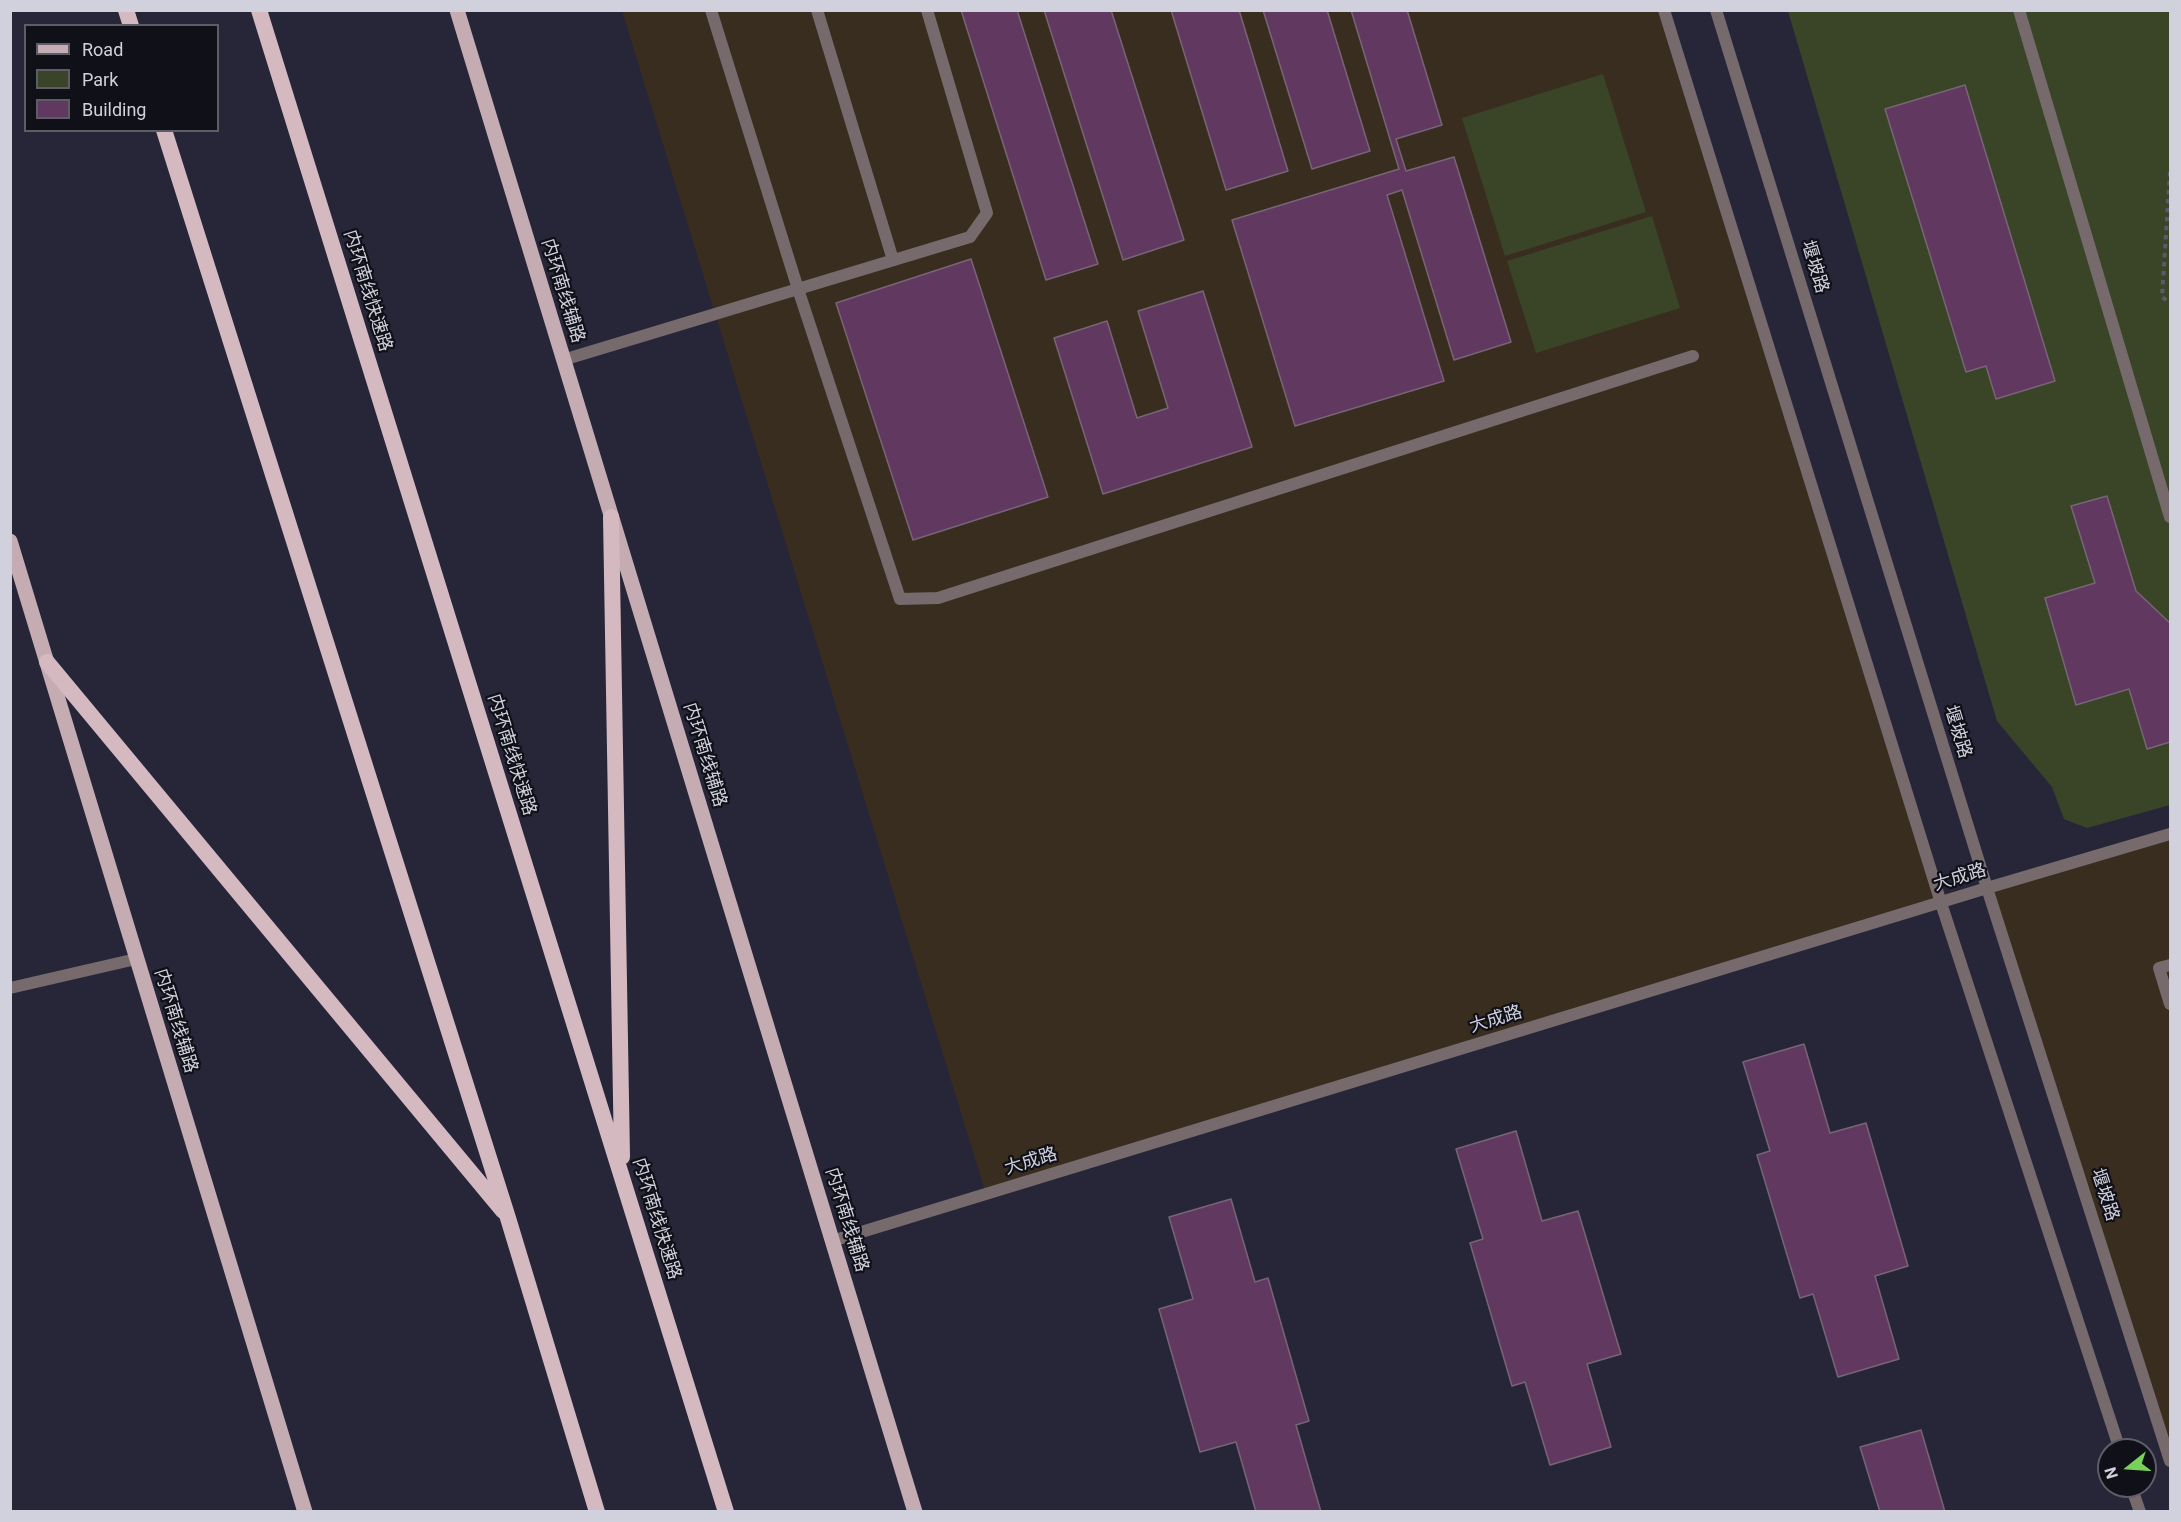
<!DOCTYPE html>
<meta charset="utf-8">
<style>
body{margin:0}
#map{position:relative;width:2181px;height:1522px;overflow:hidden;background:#272639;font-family:Roboto,sans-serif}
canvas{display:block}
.frame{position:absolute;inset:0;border:12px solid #d1d1de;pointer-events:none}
.legend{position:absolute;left:24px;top:24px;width:195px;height:108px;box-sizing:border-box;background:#101018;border:2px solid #5d5d67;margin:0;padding:8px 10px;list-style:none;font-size:18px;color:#d1d1de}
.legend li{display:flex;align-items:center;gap:12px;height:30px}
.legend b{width:30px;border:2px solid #5d5d67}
.north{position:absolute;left:2097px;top:1438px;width:60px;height:60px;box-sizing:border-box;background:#101018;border:2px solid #5d5d67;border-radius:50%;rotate:253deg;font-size:16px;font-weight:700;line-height:24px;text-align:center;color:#d1d1de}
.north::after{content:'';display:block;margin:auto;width:21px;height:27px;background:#78d158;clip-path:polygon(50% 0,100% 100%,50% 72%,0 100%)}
</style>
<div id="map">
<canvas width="2181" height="1522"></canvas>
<div class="frame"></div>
<ul class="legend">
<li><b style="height:8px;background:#c5acb2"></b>Road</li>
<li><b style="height:16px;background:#3a4528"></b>Park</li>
<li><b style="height:16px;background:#603860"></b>Building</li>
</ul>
<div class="north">N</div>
</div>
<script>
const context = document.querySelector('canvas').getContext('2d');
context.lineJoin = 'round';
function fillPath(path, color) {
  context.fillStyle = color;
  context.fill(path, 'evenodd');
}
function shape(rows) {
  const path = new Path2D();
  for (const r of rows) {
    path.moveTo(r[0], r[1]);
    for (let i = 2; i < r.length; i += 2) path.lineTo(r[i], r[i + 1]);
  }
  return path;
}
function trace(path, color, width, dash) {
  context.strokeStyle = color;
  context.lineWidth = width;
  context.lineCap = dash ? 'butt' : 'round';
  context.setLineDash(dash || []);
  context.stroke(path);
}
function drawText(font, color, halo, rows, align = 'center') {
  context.font = font + ' Roboto,"Noto Sans SC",sans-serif';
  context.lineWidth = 4.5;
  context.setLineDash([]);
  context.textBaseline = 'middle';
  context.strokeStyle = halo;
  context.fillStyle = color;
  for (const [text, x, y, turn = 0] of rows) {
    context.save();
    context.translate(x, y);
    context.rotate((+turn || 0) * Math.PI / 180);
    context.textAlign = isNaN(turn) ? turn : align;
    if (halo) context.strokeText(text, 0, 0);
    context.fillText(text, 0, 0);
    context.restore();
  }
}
fillPath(shape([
 [622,11,1664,11,1941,903,986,1194],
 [2170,834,2170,1461,1987,888]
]), '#392d1f');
fillPath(shape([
 [1788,11,2170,11,2170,805,2087,828,2064,819,2052,787,1997,721],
 [1603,74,1646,212,1505,256,1462,118],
 [1652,216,1680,308,1536,353,1507,261]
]), '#3a4528');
const building = shape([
 [961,10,1017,10,1098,264,1046,280,961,10],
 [1044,10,1111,10,1184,240,1123,260,1044,10],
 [1171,10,1239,10,1288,171,1226,190,1171,10],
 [1263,10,1327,10,1370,151,1312,169,1263,10],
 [1351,10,1407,10,1442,125,1396,139,1406,171,1454,157,1511,342,1454,360,1402,190,1387,195,1444,381,1295,426,1232,220,1399,169,1351,10],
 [1965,85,2055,381,1996,399,1986,366,1966,372,1885,109,1965,85],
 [971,259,1048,497,913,540,836,303,971,259],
 [1203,291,1252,447,1103,494,1054,338,1107,321,1137,418,1168,408,1138,311,1203,291],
 [2107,496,2136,591,2170,623,2170,742,2147,749,2129,689,2076,705,2045,598,2095,583,2071,506,2107,496],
 [1804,1044,1830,1133,1866,1123,1908,1266,1875,1276,1899,1359,1838,1377,1813,1294,1800,1298,1757,1155,1770,1151,1743,1062,1804,1044],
 [1516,1131,1542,1221,1578,1211,1621,1354,1587,1364,1611,1447,1550,1465,1525,1382,1512,1386,1470,1243,1483,1239,1456,1149,1516,1131],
 [1231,1199,1255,1282,1268,1278,1309,1421,1296,1425,1321,1512,1256,1512,1236,1442,1200,1452,1159,1309,1193,1299,1169,1217,1231,1199],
 [1921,1430,1945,1512,1880,1512,1860,1447,1921,1430]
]);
fillPath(building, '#603860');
trace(building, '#776576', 1.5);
trace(shape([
 [2170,172,2162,297,2170,303]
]), '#5a596b', 4, [4.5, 4.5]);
trace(shape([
 [711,10,798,289,900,599,938,598,1693,356],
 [817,10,893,260],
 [2019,10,2170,517],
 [563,360,970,237,987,213,927,10],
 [2170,965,2159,968,2170,1004]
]), '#766a6d', 12);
trace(shape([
 [1664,10,1941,903,2120,1450],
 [1716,10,1987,888,2170,1461],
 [10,988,136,959],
 [832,1241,1987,888,2170,834],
 [2131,1486,2140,1512]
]), '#766a6d', 12);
trace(shape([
 [457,10,915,1512],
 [10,541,305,1512]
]), '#c5acb2', 15);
trace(shape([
 [126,10,131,26],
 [259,10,726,1512],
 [164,130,508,1218,597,1512],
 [611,517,622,1157],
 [47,662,503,1211]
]), '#d4b9c0', 16);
drawText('18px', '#d1d1de', '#101018', [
 ["堰坡路",1814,267,73],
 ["内环南线快速路",367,291,73],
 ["内环南线辅路",562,291,73],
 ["堰坡路",1957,732,73],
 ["内环南线快速路",511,755,73],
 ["内环南线辅路",704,755,73],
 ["大成路",1960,878,-17],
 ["大成路",1496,1020,-17],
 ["内环南线辅路",175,1021,73],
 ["大成路",1031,1162,-17],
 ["堰坡路",2104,1195,72],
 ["内环南线快速路",656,1219,73],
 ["内环南线辅路",846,1220,73]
]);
</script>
